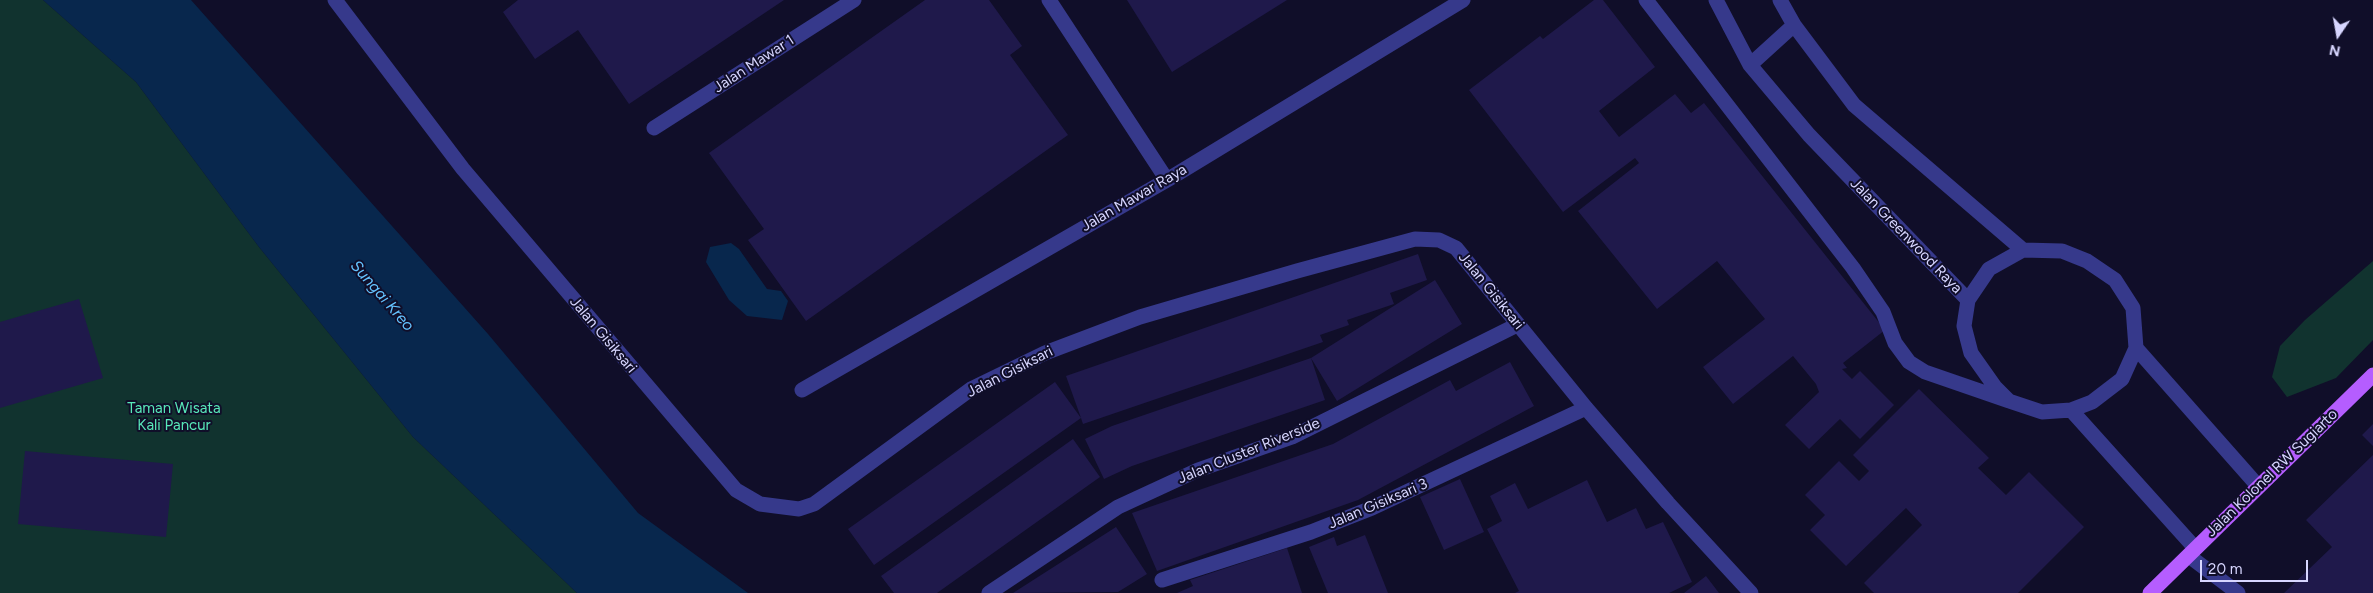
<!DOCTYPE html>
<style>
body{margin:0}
#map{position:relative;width:2373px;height:593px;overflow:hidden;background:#100e29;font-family:Figtree,sans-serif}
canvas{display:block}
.north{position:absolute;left:2313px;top:10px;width:50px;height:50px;-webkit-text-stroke:4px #100e29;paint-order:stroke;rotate:192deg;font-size:14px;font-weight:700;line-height:20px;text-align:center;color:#d7d6ff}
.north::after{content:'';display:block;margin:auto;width:18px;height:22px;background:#d7d6ff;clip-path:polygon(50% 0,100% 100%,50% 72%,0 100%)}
.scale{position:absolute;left:2200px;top:560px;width:108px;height:22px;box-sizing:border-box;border:2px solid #d7d6ff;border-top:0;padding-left:6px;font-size:15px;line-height:18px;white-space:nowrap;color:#d7d6ff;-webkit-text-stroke:4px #100e29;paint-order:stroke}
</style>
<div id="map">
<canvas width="2373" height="593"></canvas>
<div class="north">N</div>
<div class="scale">20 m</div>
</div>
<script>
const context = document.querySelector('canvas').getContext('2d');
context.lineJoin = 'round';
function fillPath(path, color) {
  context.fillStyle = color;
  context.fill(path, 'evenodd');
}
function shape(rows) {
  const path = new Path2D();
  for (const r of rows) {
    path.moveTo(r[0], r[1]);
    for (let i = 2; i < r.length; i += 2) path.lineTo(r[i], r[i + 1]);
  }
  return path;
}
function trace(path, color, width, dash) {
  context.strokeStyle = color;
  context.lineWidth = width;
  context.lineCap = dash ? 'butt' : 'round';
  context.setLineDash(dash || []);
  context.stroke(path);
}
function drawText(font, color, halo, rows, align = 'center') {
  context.font = font + ' Figtree,sans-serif';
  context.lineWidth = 4;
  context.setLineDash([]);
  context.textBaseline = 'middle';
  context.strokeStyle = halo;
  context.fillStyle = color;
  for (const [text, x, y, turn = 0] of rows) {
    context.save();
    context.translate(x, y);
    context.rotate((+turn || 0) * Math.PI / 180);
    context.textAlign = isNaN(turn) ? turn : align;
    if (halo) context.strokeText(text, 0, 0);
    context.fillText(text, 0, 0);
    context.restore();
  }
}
fillPath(shape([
 [0,0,43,0,136,82,259,247,413,437,577,593,0,593],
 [2373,261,2373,340,2336,378,2287,397,2272,377,2280,346,2305,320]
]), '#11332f');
fillPath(shape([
 [43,0,191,0,488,334,638,513,748,593,577,593,413,437,259,247,136,82],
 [731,243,739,249,767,289,781,291,788,301,782,320,747,316,729,300,706,262,710,247]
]), '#08274d');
fillPath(shape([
 [518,0,784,0,629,104,578,30,535,59,503,12],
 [925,0,989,0,1022,46,1010,55,1068,135,806,321,748,240,764,229,709,153],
 [1127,0,1287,0,1172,72],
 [1594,0,1603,0,1655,67,1599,111,1619,137,1675,94,1691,113,1704,103,1885,330,1843,363,1847,368,1842,369,1852,379,1860,371,1894,405,1860,439,1840,419,1809,449,1785,425,1819,392,1816,384,1793,356,1733,404,1703,367,1765,319,1717,261,1657,309,1578,211,1639,163,1635,158,1563,212,1469,90,1540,36,1543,39],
 [1418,254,1427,280,1390,293,1394,304,1347,320,1349,325,1320,335,1323,342,1083,424,1081,418,874,565,848,529,1055,382,1081,418,1066,376],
 [1435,280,1462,324,1337,401,1311,358],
 [79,299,103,378,0,408,0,322],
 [1311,358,1325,400,1132,466,1104,479,1085,439,1112,426],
 [1510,362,1534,406,1358,500,1157,571,1132,513,1333,444,1450,380,1456,391],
 [1919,389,1989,458,1978,468,2006,495,2029,472,2084,527,2018,593,1874,593,1864,583,1922,525,1906,508,1846,566,1810,530,1825,515,1805,495,1839,461,1859,481,1869,471,1853,455],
 [2373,424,2373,446,2362,435],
 [1073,439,1100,477,937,593,894,593,881,576],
 [25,451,173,464,166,537,18,524],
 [2373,455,2373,593,2284,593,2332,547,2306,520],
 [1460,479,1484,532,1444,550,1420,497],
 [1587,480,1607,522,1636,508,1646,529,1663,522,1692,582,1669,593,1515,593,1519,591,1487,529,1502,521,1490,496,1515,483,1528,509],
 [1116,527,1147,574,1118,592,1013,593],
 [1365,535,1388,593,1328,593,1309,547,1334,537,1337,546],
 [1287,548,1302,593,1177,593,1193,586,1190,580],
 [1706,576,1719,593,1684,593]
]), '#1f194b');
trace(shape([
 [335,0,463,169,736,490,760,504,799,509,814,504,971,389,1045,353,1140,317,1297,271,1415,239,1439,240,1456,248,1586,408,1668,503,1751,593],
 [1049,0,1167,180],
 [1646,0,1853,268,1883,312,1895,343,1909,362,1925,372,2009,401],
 [1716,0,1750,65,1809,135,1968,300],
 [1780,0,1794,25,1854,105,2023,250,2062,251,2087,261,2115,280,2133,308,2136,348,2258,486],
 [1750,65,1794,25],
 [654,128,854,0],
 [2023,250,1989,269,1968,300,1964,326,1971,353,1995,387,2009,401,2042,412,2071,410,2092,402,2122,379,2136,348],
 [802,390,1167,180,1463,0],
 [2071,410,2195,548],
 [2189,556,2238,593],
 [1162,580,1311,532,1372,508,1586,408],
 [989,593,1118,507,1198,470,1292,437,1517,325]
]), '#36398b', 15);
trace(shape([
 [2150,593,2373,375]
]), '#b55dff', 15);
drawText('15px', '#d7d6ff', '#100e29', [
 ["Jalan Mawar 1",754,64,-33],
 ["Jalan Mawar Raya",1134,198,-30],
 ["Jalan Greenwood Raya",1906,236,46],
 ["Jalan Gisiksari",1491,291,51],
 ["Jalan Gisiksari",603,335,50],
 ["Jalan Gisiksari",1010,372,-27],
 ["Jalan Cluster Riverside",1249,451,-22],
 ["Jalan Kolonel RW Sugiarto",2272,473,-44],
 ["Jalan Gisiksari 3",1378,504,-23]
]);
drawText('15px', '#58e8b9', '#100e29', [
 ["Taman Wisata",174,409],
 ["Kali Pancur",174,426]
]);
drawText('italic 16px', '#64c3ff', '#100e29', [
 ["Sungai Kreo",382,296,49]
]);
</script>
